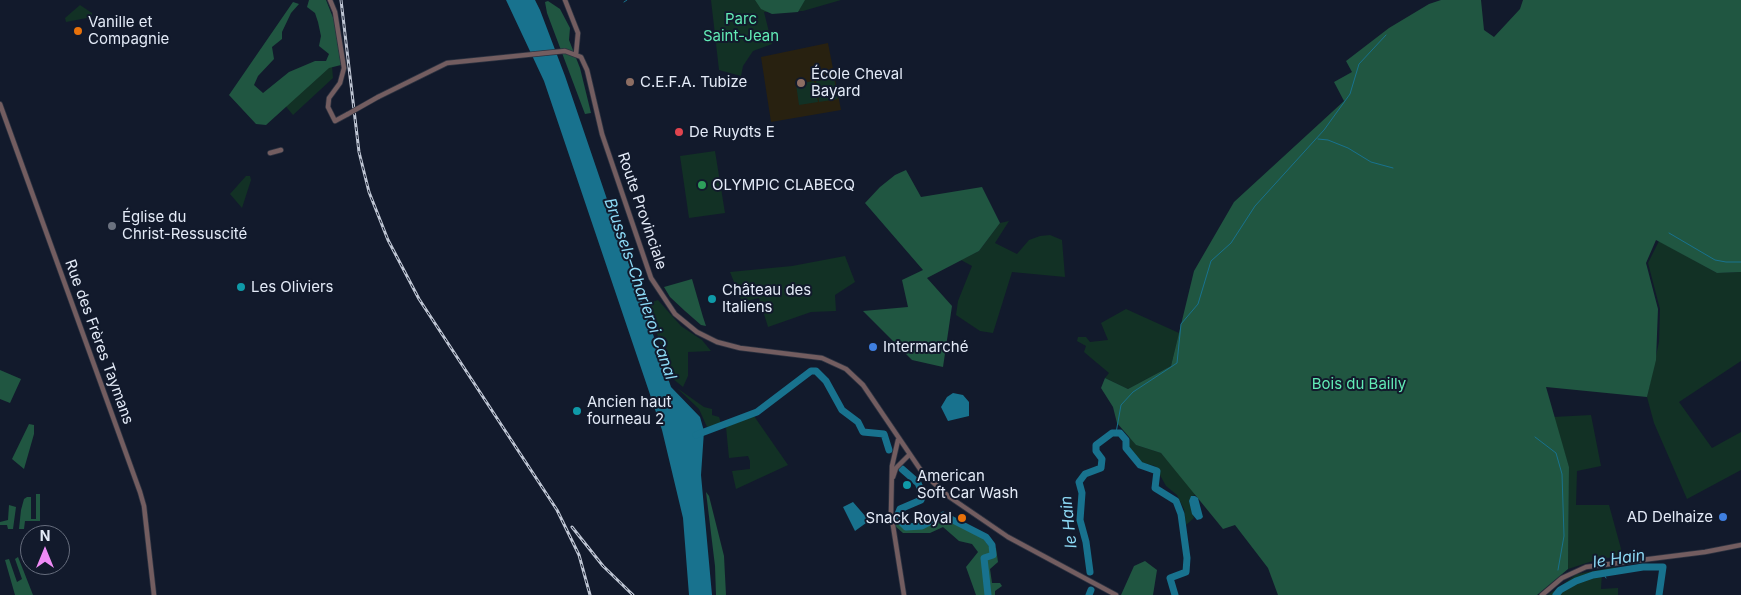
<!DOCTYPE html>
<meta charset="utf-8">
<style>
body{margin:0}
#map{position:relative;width:1741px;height:595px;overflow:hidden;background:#121a2c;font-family:Inter,sans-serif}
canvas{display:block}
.north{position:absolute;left:20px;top:525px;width:50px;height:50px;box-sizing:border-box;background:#121a2c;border:1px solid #666d7d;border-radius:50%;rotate:0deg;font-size:14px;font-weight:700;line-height:20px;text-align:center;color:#e3eaf7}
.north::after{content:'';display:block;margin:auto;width:18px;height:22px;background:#ef8bf6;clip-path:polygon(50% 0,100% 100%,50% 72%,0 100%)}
</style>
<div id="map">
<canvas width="1741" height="595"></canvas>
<div class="north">N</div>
</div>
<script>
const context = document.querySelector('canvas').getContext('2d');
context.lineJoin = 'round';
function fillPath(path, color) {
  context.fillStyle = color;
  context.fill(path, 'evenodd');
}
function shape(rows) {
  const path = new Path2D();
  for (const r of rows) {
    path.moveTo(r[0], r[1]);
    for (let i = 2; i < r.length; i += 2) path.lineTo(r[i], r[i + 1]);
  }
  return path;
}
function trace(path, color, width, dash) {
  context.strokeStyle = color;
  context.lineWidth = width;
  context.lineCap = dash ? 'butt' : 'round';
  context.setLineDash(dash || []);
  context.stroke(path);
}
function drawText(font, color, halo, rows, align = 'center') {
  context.font = font + ' Inter,sans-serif';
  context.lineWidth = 4;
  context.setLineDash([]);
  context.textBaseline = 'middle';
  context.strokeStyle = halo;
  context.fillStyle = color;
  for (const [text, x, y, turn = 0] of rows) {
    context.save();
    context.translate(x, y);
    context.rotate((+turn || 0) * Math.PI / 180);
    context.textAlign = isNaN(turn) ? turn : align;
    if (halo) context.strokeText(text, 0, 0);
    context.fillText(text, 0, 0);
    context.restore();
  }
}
fillPath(shape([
 [828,43,841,110,771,122,761,57]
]), '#282110');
fillPath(shape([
 [711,0,841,0,803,11,764,12,772,44,753,51,743,66,741,76,719,70],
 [80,5,92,13,92,17,66,22,65,18],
 [332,66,333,78,293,115,283,103,322,70],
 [834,78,838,99,819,102,816,81],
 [814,81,818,102,799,105,796,84],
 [715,151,725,213,689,218,680,156],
 [246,176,250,176,251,180,242,208,230,194],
 [1009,221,995,243,1017,254,1029,240,1040,236,1050,235,1062,240,1065,277,1012,272,993,333,980,331,956,315,958,301,972,266,961,260,979,251,1000,223],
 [1659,241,1717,273,1741,272,1741,361,1679,402,1712,448,1741,432,1741,470,1687,499,1654,423,1647,397,1659,342,1660,309,1648,263],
 [845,256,855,282,835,295,836,311,811,312,768,327,759,298,742,302,730,272,792,266],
 [658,300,681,326,702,340,711,351,688,352,688,376,683,387,672,378,647,304],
 [1126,309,1179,333,1171,366,1128,389,1105,378,1109,373,1084,352,1086,346,1077,341,1078,337,1086,337,1090,342,1108,340,1101,323],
 [677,388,704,407,712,409,712,415,719,417,721,423,707,427,699,409],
 [1591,415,1601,466,1577,471,1576,505,1609,505,1623,556,1599,559,1568,569,1569,467,1553,417],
 [754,416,788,465,736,489,732,471,750,469,750,461,748,456,729,458,726,427],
 [1130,437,1136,445,1161,453,1196,493,1189,501,1194,518,1186,525,1184,509,1177,495,1166,486,1155,466,1140,462,1129,448],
 [1615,567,1616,570,1602,572,1601,589,1618,588,1618,595,1548,595,1577,574]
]), '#123125');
fillPath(shape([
 [309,0,326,0,334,20,341,65,329,68,266,125,256,124,229,95,293,2,299,4,291,13,282,32,282,39,272,47,274,59,258,76,254,85,263,93,289,72,315,61,326,61,329,54,319,46,321,36,318,22,315,13,307,7],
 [755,0,805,0,798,12,772,14,761,9],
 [1441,0,1481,0,1484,30,1494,37,1520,9,1523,0,1741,0,1741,272,1717,273,1656,240,1646,263,1658,309,1656,360,1647,397,1546,387,1569,467,1568,569,1537,595,1278,595,1268,568,1235,525,1223,529,1161,453,1136,445,1117,423,1113,407,1101,388,1105,378,1128,389,1171,366,1194,271,1234,202,1344,101,1334,82,1352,72,1346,61,1389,28,1429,4],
 [548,1,560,9,570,28,569,40,580,68,591,113,585,114,547,13,545,2],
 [906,170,921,197,982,187,1000,223,979,251,927,278,952,306,943,367,912,360,863,311,908,307,902,280,923,270,865,203,880,187,895,175],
 [692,279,703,317,706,326,701,325,685,311,670,297,664,287],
 [0,370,21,379,10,403,0,399],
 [29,424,34,425,34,434,24,469,12,459],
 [706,492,709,496,724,556,726,595,716,595,715,566],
 [36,494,40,494,40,521,25,521,24,529,19,529,21,510,24,499,27,497,31,497,31,519,36,519],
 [9,505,16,507,13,529,8,529,7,525,0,525,0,522,8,520],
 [940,516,955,521,983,538,990,548,996,548,998,562,990,569,992,583,1000,583,1002,586,995,591,995,595,976,595,966,567,978,552,972,544,959,541,943,527,930,533,903,533,895,526,896,522,906,528,921,528],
 [18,557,22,567,33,595,15,595,5,560,9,559,17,582,22,579,15,559],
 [1145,561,1157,570,1153,595,1121,595,1134,566]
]), '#205641');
fillPath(shape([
 [506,0,535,0,540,10,565,76,671,387,700,417,704,431,701,475,712,595,689,595,683,518,662,430,544,81],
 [953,393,963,395,969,402,969,416,948,421,941,407,947,397],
 [1191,496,1195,496,1198,498,1203,517,1201,519,1197,520,1192,514,1189,501],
 [853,502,866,517,866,523,855,531,843,507]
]), '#18728e');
trace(shape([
 [624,2,627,0],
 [1318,139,1328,140,1348,148,1371,162,1393,168],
 [1669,233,1715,260,1726,262,1741,262],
 [1116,433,1121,405,1133,392,1177,363,1181,324,1198,304,1211,261,1231,243,1255,206,1324,130,1350,94,1359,64,1386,35],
 [1535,437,1556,453,1562,474,1564,536,1558,570],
 [1603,573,1606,578]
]), '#18728e', 1);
trace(shape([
 [696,435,757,412,811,371,816,371,826,381,842,410,858,422,863,432,884,434,889,450],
 [902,469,918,483,923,495,921,500,900,509,898,514,900,521,906,527,922,526,943,515,986,537,992,545,993,555,984,558,988,595],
 [1090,572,1086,542,1080,520,1082,493,1079,482,1085,474,1101,468,1102,459,1096,451,1096,445,1112,433,1120,433,1126,440,1126,448,1140,465,1157,471,1155,488,1176,501,1181,514,1187,558,1186,572,1170,578,1175,595],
 [1089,595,1091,590],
 [1556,595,1560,590,1576,581,1593,575,1643,567,1663,567,1659,595]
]), '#18728e', 7);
const secondary = shape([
 [330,0,335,12,344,68,340,83,329,98,328,107,335,121,348,114],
 [565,0,578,33,576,54],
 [378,97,447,63,565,51,581,57,587,70,602,134,651,278,675,314,697,332,717,342,740,348,822,358,846,369,863,385,922,472,948,496,1008,537,1116,595],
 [0,104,140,492,144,506,154,595],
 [270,153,281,150],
 [898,440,892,466,891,513,904,595],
 [893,477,896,468,909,455],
 [1542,595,1562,578,1586,567,1705,552,1741,545]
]);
trace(secondary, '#2e3341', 6);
trace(secondary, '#735d60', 4.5);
const rail = shape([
 [341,0,359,152,369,192,388,240,419,299,557,510,579,555,590,595],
 [572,527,603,566,633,595]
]);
trace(rail, '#bec5d3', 3);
trace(rail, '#121a2c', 1, [4]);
const secondaryBridge = shape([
 [348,114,378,97]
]);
trace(secondaryBridge, '#2e3341', 6, []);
trace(secondaryBridge, '#735d60', 4.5);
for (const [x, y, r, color] of [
 [78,31,5,"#e8710a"],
 [630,82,5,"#8d6e63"],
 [801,83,5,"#8d6e63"],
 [679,132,5,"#e0444e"],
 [702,185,5,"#2e9e5b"],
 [112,226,5,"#6b7280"],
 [241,287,5,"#0f9aa8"],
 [712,299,5,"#0f9aa8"],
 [873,347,5,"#3f7fe0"],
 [577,411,5,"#0f9aa8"],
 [907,485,5,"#0f9aa8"],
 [1723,517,5,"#3f7fe0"],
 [962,518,5,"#e8710a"]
]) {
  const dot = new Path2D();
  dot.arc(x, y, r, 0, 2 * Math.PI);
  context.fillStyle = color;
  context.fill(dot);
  trace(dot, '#121a2c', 2);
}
drawText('15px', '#62ebb6', '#121a2c', [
 ["Parc",741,19],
 ["Saint-Jean",741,36],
 ["Bois du Bailly",1359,384]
]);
drawText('15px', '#e3eaf7', '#121a2c', [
 ["Vanille et",88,22],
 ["Compagnie",88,39],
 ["École Cheval",811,74],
 ["Bayard",811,91],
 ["C.E.F.A. Tubize",640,82],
 ["De Ruydts E",689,132],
 ["OLYMPIC CLABECQ",712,185],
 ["Église du",122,217],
 ["Christ-Ressuscité",122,234],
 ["Les Oliviers",251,287],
 ["Château des",722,290],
 ["Italiens",722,307],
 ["Intermarché",883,347],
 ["Ancien haut",587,402],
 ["fourneau 2",587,419],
 ["American",917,476],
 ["Soft Car Wash",917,493],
 ["AD Delhaize",1713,517,"right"],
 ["Snack Royal",952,518,"right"]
], 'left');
drawText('15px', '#e3eaf7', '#121a2c', [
 ["Route Provinciale",642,211,71],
 ["Rue des Frères Taymans",99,342,70]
]);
drawText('italic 16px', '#8ddaf6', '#121a2c', [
 ["Brussels–Charleroi Canal",640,289,71],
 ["le Hain",1069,522,-96],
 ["le Hain",1619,559,-8]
]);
</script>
